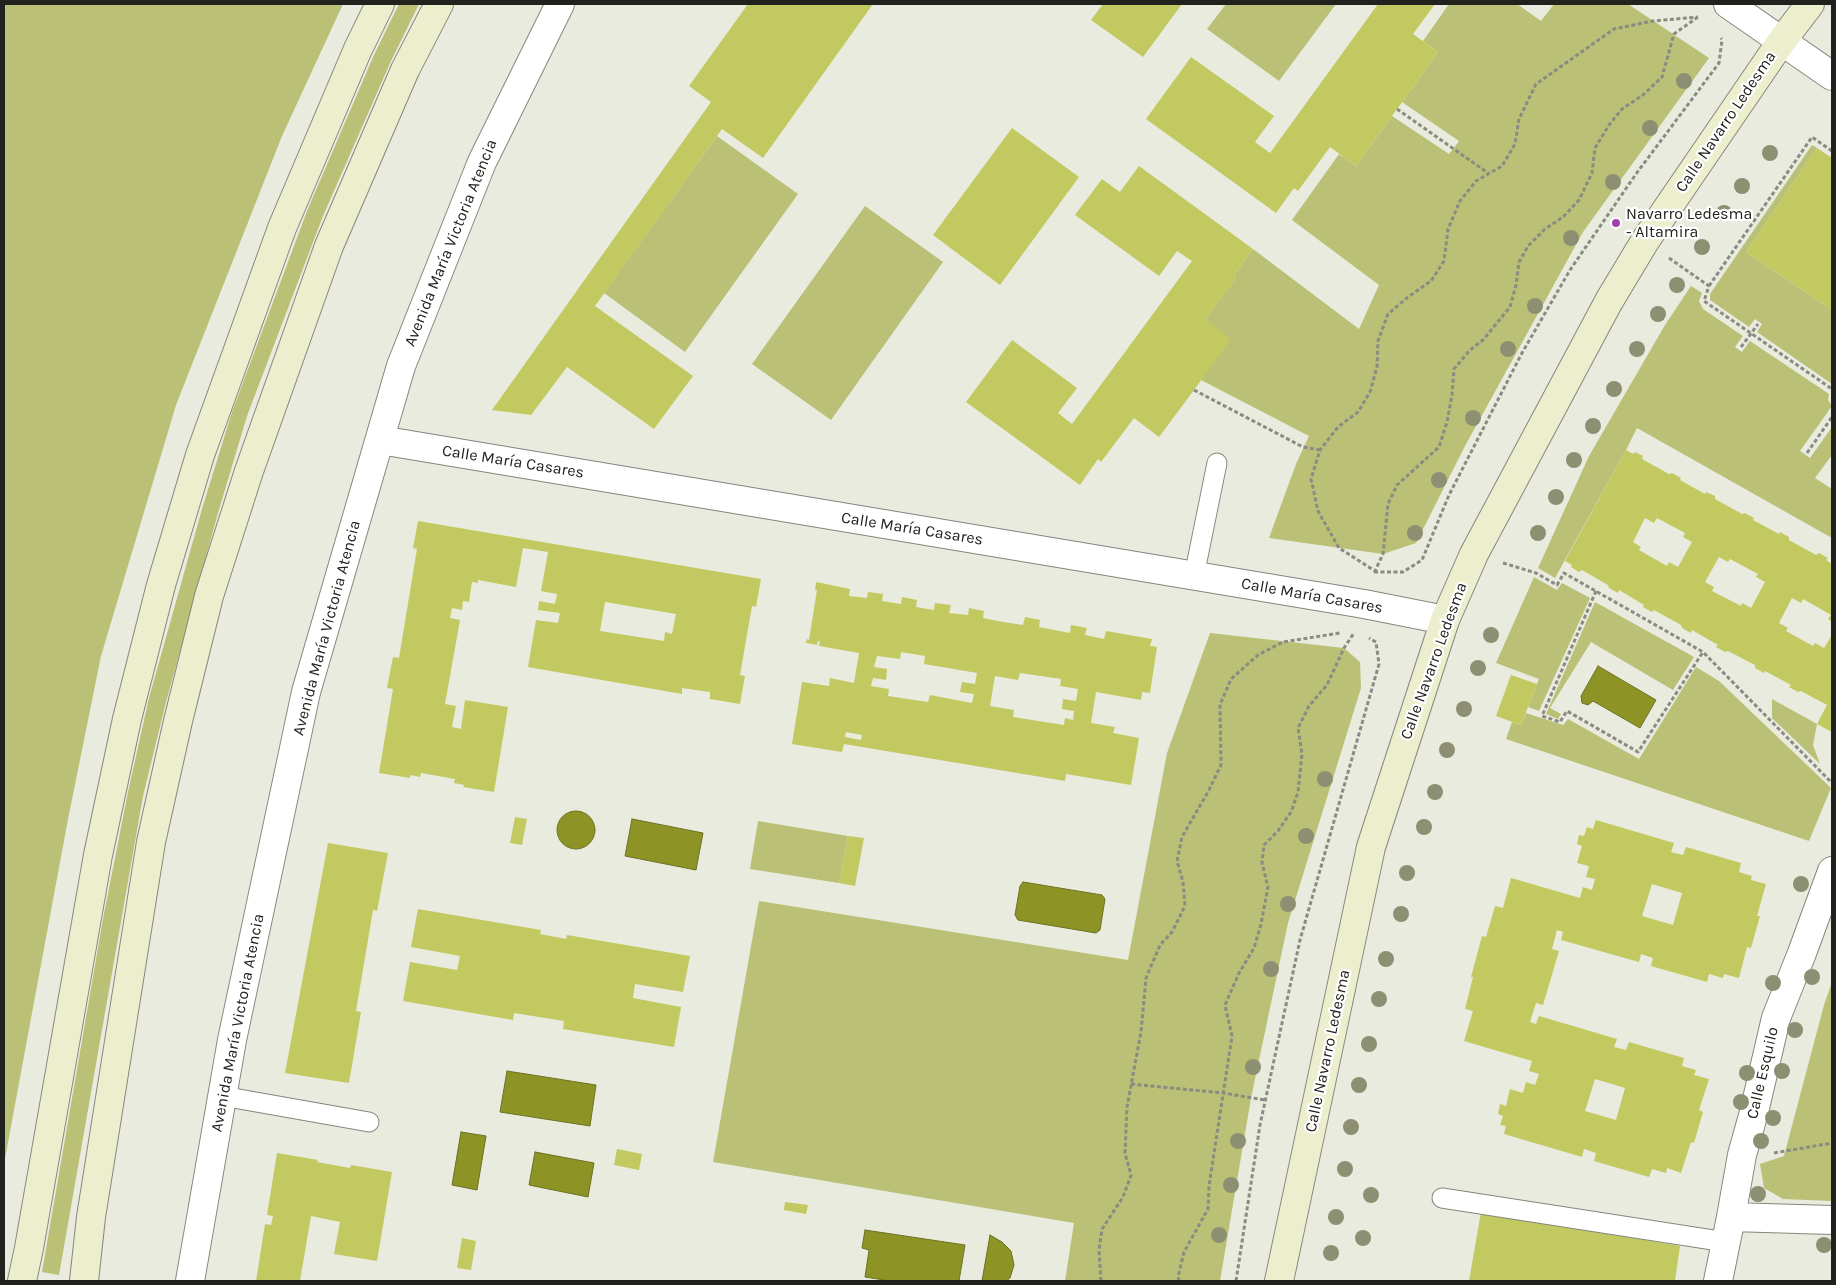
<!DOCTYPE html>
<meta charset="utf-8">
<style>
body{margin:0}
#map{position:relative;width:1836px;height:1285px;overflow:hidden;background:#e9ebde;font-family:Karla,sans-serif}
canvas{display:block}
.frame{position:absolute;inset:0;border:5px solid #21221d;pointer-events:none}
</style>
<div id="map">
<canvas width="1836" height="1285"></canvas>
<div class="frame"></div>
</div>
<script>
const context = document.querySelector('canvas').getContext('2d');
context.lineJoin = 'round';
function fillPath(path, color) {
  context.fillStyle = color;
  context.fill(path, 'evenodd');
}
function shape(rows) {
  const path = new Path2D();
  for (const r of rows) {
    if (r.length === 3) {
      path.moveTo(r[0] + r[2], r[1]);
      path.arc(r[0], r[1], r[2], 0, 2 * Math.PI);
      continue;
    }
    path.moveTo(r[0], r[1]);
    for (let i = 2; i < r.length; i += 2) path.lineTo(r[i], r[i + 1]);
  }
  return path;
}
function trace(path, color, width, dash) {
  context.strokeStyle = color;
  context.lineWidth = width;
  context.lineCap = dash ? 'butt' : 'round';
  context.setLineDash(dash || []);
  context.stroke(path);
}
function drawText(font, color, halo, rows, align = 'center') {
  context.font = font + ' Karla,sans-serif';
  context.lineWidth = 4.5;
  context.setLineDash([]);
  context.textBaseline = 'middle';
  context.strokeStyle = halo;
  context.fillStyle = color;
  for (const [text, x, y, turn = 0] of rows) {
    context.save();
    context.translate(x, y);
    context.rotate((+turn || 0) * Math.PI / 180);
    context.textAlign = isNaN(turn) ? turn : align;
    if (halo) context.strokeText(text, 0, 0);
    context.fillText(text, 0, 0);
    context.restore();
  }
}
fillPath(shape([
 [4,4,343,4,282,136,176,405,101,656,68,819,4,1164],
 [399,4,419,4,391,61,323,216,247,416,218,513,166,702,143,796,59,1275,42,1272,103,919,128,792,149,698,202,509,232,412,307,211,374,55],
 [1226,4,1336,4,1279,81,1207,29],
 [1449,4,1517,4,1541,21,1554,4,1628,4,1709,58,1583,232,1465,446,1416,543,1383,554,1269,538,1296,464,1309,436,1201,380,1205,320,1236,278,1234,275,1253,249,1359,329,1379,285,1292,220,1339,154,1356,166,1392,116,1449,154,1454,148,1459,141,1402,102,1438,52,1423,41],
 [717,136,798,194,685,352,604,293],
 [1812,145,1817,148,1746,252,1832,310,1832,384,1757,332,1762,324,1755,319,1749,327,1710,300,1710,294],
 [865,206,943,262,831,420,752,364],
 [1691,286,1702,293,1699,301,1703,309,1743,336,1735,347,1742,352,1750,341,1829,394,1828,400,1832,406,1800,451,1810,458,1832,427,1832,455,1815,478,1832,489,1832,538,1637,428,1626,450,1555,578,1538,568,1589,456,1665,325],
 [1534,577,1557,590,1562,583,1590,598,1539,711,1528,707,1539,679,1496,663],
 [1595,602,1694,657,1673,690,1591,642,1550,708,1561,714,1558,719,1546,714],
 [1210,633,1344,648,1360,662,1361,688,1288,923,1251,1098,1220,1281,1065,1281,1074,1223,713,1162,759,901,1128,960,1167,753],
 [1696,667,1719,681,1831,788,1809,841,1506,739,1512,722,1521,725,1526,713,1563,725,1568,719,1639,759],
 [1772,699,1817,724,1813,745,1820,764,1772,718],
 [758,821,848,836,839,883,750,869],
 [1832,982,1832,1201,1783,1199,1764,1188,1760,1164,1784,1156,1824,1005]
]), '#bac075');
const water = shape([
 [1598,666,1656,700,1640,728,1593,701,1588,705,1582,703,1581,696,1598,666],
 [576,830,19],
 [632,819,703,833,696,870,625,856,632,819],
 [1023,882,1102,895,1105,899,1100,930,1096,933,1018,920,1015,915,1020,886,1023,882],
 [507,1071,596,1085,590,1126,500,1112,507,1071],
 [461,1132,486,1136,477,1190,452,1185,461,1132],
 [535,1152,594,1163,588,1197,529,1185,535,1152],
 [865,1230,965,1245,959,1281,890,1281,865,1277,869,1250,862,1248,865,1230],
 [990,1235,1002,1242,1011,1251,1014,1265,1010,1278,1006,1281,982,1281,990,1235]
]);
fillPath(water, '#8d9324');
trace(water, '#6d7122', 1);
fillPath(shape([
 [748,4,873,4,763,158,722,129,595,306,693,376,654,429,567,367,531,415,492,410,711,102,689,86],
 [1103,4,1182,4,1143,57,1091,20],
 [1378,4,1435,4,1413,34,1438,52,1356,166,1330,147,1298,191,1294,188,1276,213,1146,119,1191,57,1274,116,1255,142,1270,153],
 [1012,128,1079,177,1000,285,933,235],
 [1817,148,1832,158,1832,310,1746,252],
 [1139,166,1253,249,1234,275,1237,277,1205,320,1231,339,1194,390,1159,437,1134,418,1101,462,1098,459,1080,485,966,402,1012,340,1077,388,1058,413,1072,424,1192,261,1177,251,1159,276,1075,215,1102,179,1120,192],
 [1626,450,1633,454,1635,452,1643,456,1642,459,1669,474,1672,473,1681,478,1680,480,1705,494,1706,492,1715,496,1715,499,1742,514,1745,513,1754,518,1753,520,1779,534,1780,532,1789,537,1789,540,1816,555,1819,553,1828,558,1826,560,1832,564,1832,622,1828,619,1831,615,1803,599,1801,603,1792,598,1779,623,1788,628,1786,631,1813,646,1815,643,1824,648,1832,635,1832,732,1817,724,1827,705,1801,691,1798,692,1789,687,1791,685,1765,671,1764,673,1755,668,1755,665,1728,651,1725,652,1716,647,1718,645,1692,630,1691,633,1682,628,1681,625,1654,610,1652,612,1643,607,1644,605,1619,590,1618,593,1609,588,1608,585,1582,570,1579,572,1571,567,1572,565,1565,561],
 [1645,518,1654,523,1657,518,1685,533,1683,537,1692,542,1678,567,1669,562,1667,566,1639,550,1641,547,1633,542],
 [1719,557,1728,562,1730,559,1758,574,1756,577,1765,582,1751,608,1742,603,1741,606,1712,591,1714,587,1705,582],
 [418,521,761,579,756,607,752,606,740,675,745,676,740,704,710,699,710,692,682,688,682,694,528,667,536,620,558,623,560,613,538,610,539,601,555,604,557,594,541,591,548,552,523,548,516,587,478,580,478,583,472,582,469,602,463,601,462,610,452,608,450,618,460,620,445,704,456,706,452,727,461,729,465,700,508,707,494,792,463,787,464,785,454,783,455,779,421,773,420,777,410,775,410,778,379,773,393,689,387,688,393,657,399,658,417,549,413,548],
 [605,602,676,614,672,634,665,632,664,641,600,631],
 [816,582,850,589,849,596,867,598,868,592,883,594,882,601,901,604,902,597,917,600,916,607,934,610,935,603,951,605,949,613,968,615,969,608,984,611,983,618,1003,622,1023,625,1025,617,1040,620,1039,627,1070,633,1071,625,1087,628,1085,635,1104,639,1106,631,1152,639,1150,646,1157,647,1150,693,1142,692,1141,700,1096,692,1091,723,1115,727,1113,733,1139,738,1131,785,1066,774,1065,781,844,744,842,752,792,744,802,682,829,686,830,678,854,683,859,653,819,646,820,641,818,641,817,645,806,643,807,639,809,640,817,590,815,590],
 [901,652,925,656,924,664,977,673,975,684,962,682,960,692,974,694,972,703,930,695,928,702,888,696,889,689,871,686,873,678,886,680,887,669,874,667,877,656,900,659],
 [1020,673,1061,679,1060,686,1078,689,1076,701,1063,699,1062,709,1074,711,1073,720,1065,718,1064,725,1013,717,1014,710,990,706,995,676,1018,680],
 [846,732,862,735,861,740,845,737],
 [1511,675,1537,684,1521,725,1496,716],
 [515,817,527,819,522,845,510,843],
 [1596,820,1674,843,1671,852,1683,855,1686,847,1741,863,1739,872,1752,876,1751,880,1766,884,1757,916,1760,916,1751,948,1747,947,1739,978,1724,974,1723,978,1709,974,1707,982,1651,966,1653,958,1641,954,1639,962,1561,940,1563,932,1557,930,1552,949,1559,951,1543,1005,1536,1003,1530,1022,1536,1024,1539,1016,1617,1039,1614,1047,1626,1050,1629,1042,1684,1058,1682,1066,1696,1070,1694,1075,1709,1079,1699,1110,1703,1112,1694,1143,1691,1142,1681,1173,1667,1168,1666,1173,1652,1169,1649,1177,1594,1161,1596,1153,1584,1149,1582,1157,1504,1134,1506,1126,1500,1125,1503,1116,1498,1114,1500,1104,1506,1106,1510,1089,1523,1093,1526,1082,1535,1085,1539,1074,1529,1071,1532,1061,1464,1041,1473,1011,1465,1009,1473,977,1471,977,1482,936,1486,937,1495,906,1503,908,1511,878,1580,898,1583,887,1592,890,1595,879,1586,877,1589,866,1577,863,1582,846,1577,844,1579,835,1584,836,1587,827,1593,829],
 [1652,884,1682,893,1673,925,1642,916],
 [1595,1079,1625,1088,1616,1120,1585,1111],
 [848,836,864,838,855,886,839,883],
 [328,843,388,853,377,911,373,910,356,1011,361,1012,349,1083,285,1073],
 [418,909,541,930,540,934,566,939,567,935,690,956,683,992,635,984,633,998,681,1007,674,1047,563,1029,564,1021,514,1013,513,1020,403,1001,410,962,457,970,460,956,411,947],
 [617,1149,642,1154,639,1170,614,1165],
 [277,1153,318,1160,317,1162,350,1168,351,1165,392,1172,377,1261,334,1254,340,1222,311,1216,300,1281,256,1281,265,1224,271,1225,273,1216,267,1215],
 [785,1202,808,1205,806,1214,784,1210],
 [1481,1212,1680,1246,1675,1281,1469,1281],
 [462,1238,476,1241,471,1270,457,1268]
]), '#c2c961');
const service = shape([
 [1194,576,1217,463],
 [222,1096,369,1122],
 [1442,1198,1726,1242]
]);
const minor = shape([
 [380,440,1364,604,1445,620],
 [1731,1217,1832,1220],
 [190,1281,232,1040,306,692,401,366,482,162,560,4],
 [1718,1281,1731,1217,1742,1155,1754,1112,1776,1018,1802,953,1832,871]
]);
const tertiary = shape([
 [1728,4,1832,76]
]);
const secondary = shape([
 [22,1281,29,1248,98,855,127,719,161,585,200,455,282,228,358,49,380,4],
 [84,1281,91,1217,151,842,178,721,209,596,249,471,329,246,405,70,439,4],
 [1279,1281,1371,847,1445,620,1474,554,1609,301,1645,241,1781,42,1810,4]
]);
trace(service, '#85877c', 21);
trace(minor, '#85877c', 30);
trace(tertiary, '#85877c', 30);
trace(secondary, '#85877c', 30);
trace(shape([
 [1698,17,1674,34,1662,77,1643,95,1622,109,1609,125,1595,148,1592,173,1579,200,1563,217,1545,229,1528,246,1519,262,1516,285,1510,307,1483,340,1470,350,1454,369,1452,395,1447,422,1439,447,1397,485,1388,504,1383,554,1375,571,1339,548,1318,511,1311,479,1320,450,1338,427,1358,412,1370,392,1377,367,1378,341,1388,314,1408,297,1431,281,1444,261,1448,229,1460,201,1476,181,1502,166,1515,144,1519,119,1536,84,1614,29,1653,21,1698,17],
 [1397,109,1488,173],
 [1669,258,1709,286,1704,301,1832,389],
 [1709,286,1812,137,1832,151],
 [1741,347,1758,324],
 [1194,390,1303,447,1320,450],
 [1807,453,1832,417],
 [1503,563,1536,573,1557,585,1564,573,1703,652,1832,783],
 [1374,572,1403,572,1422,560,1449,495,1522,353,1570,270,1636,174,1719,63,1722,40,1721,38],
 [1596,591,1542,716,1560,722,1567,711,1638,752,1703,652],
 [1131,1084,1223,1093,1265,1100],
 [1774,1153,1832,1143],
 [1101,1281,1099,1250,1102,1229,1123,1197,1131,1175,1125,1153,1127,1107,1141,1032,1146,978,1160,945,1172,932,1185,906,1183,882,1177,861,1182,837,1209,790,1221,765,1220,705,1231,679,1258,655,1283,642,1340,633],
 [1179,1281,1178,1277,1184,1252,1208,1209,1209,1186,1232,1036,1225,1005,1239,973,1254,948,1261,924,1268,887,1262,863,1264,845,1278,831,1291,812,1298,792,1302,754,1298,728,1309,706,1327,685,1344,648,1354,633],
 [1236,1281,1260,1125,1300,940,1379,664,1376,642,1369,638]
]), '#8a8b82', 3, [4, 2.5]);
trace(service, '#fff', 19);
trace(minor, '#fff', 28);
trace(tertiary, '#fff', 28);
trace(secondary, '#eceecd', 28);
context.fillStyle = '#8d8f72';
for (const [x, y] of [
 [1684,81],
 [1650,128],
 [1770,153],
 [1613,182],
 [1742,186],
 [1724,213],
 [1571,238],
 [1702,247],
 [1677,285],
 [1535,306],
 [1658,314],
 [1508,349],
 [1637,349],
 [1614,389],
 [1473,418],
 [1593,426],
 [1574,460],
 [1439,480],
 [1556,497],
 [1415,533],
 [1538,533],
 [1491,635],
 [1478,668],
 [1464,709],
 [1447,750],
 [1325,779],
 [1435,792],
 [1424,827],
 [1306,836],
 [1407,873],
 [1801,884],
 [1288,904],
 [1401,914],
 [1386,959],
 [1271,969],
 [1812,977],
 [1773,983],
 [1379,999],
 [1795,1030],
 [1369,1044],
 [1253,1067],
 [1782,1071],
 [1747,1073],
 [1359,1085],
 [1741,1102],
 [1773,1118],
 [1351,1127],
 [1238,1141],
 [1761,1141],
 [1345,1169],
 [1231,1185],
 [1758,1194],
 [1371,1195],
 [1336,1217],
 [1219,1235],
 [1363,1238],
 [1824,1245],
 [1331,1253]
]) {
  context.beginPath();
  context.arc(x, y, 8, 0, 2 * Math.PI);
  context.fill();
}
for (const [x, y, r, color] of [
 [1616,223,5,"#9f42ac"]
]) {
  const dot = new Path2D();
  dot.arc(x, y, r, 0, 2 * Math.PI);
  context.fillStyle = color;
  context.fill(dot);
  trace(dot, '#fff', 2);
}
drawText('16px', '#21221d', '#fff', [
 ["Calle Navarro Ledesma",1726,122,-56],
 ["Avenida María Victoria Atencia",451,243,-68],
 ["Calle María Casares",513,462,9],
 ["Calle María Casares",912,529,9],
 ["Calle María Casares",1312,596,10],
 ["Avenida María Victoria Atencia",327,628,-75],
 ["Calle Navarro Ledesma",1434,661,-70],
 ["Avenida María Victoria Atencia",238,1023,-79],
 ["Calle Navarro Ledesma",1328,1051,-78],
 ["Calle Esquilo",1763,1073,-77]
]);
drawText('16px', '#21221d', '#fff', [
 ["Navarro Ledesma",1626,214],
 ["- Altamira",1626,232]
], 'left');
</script>
